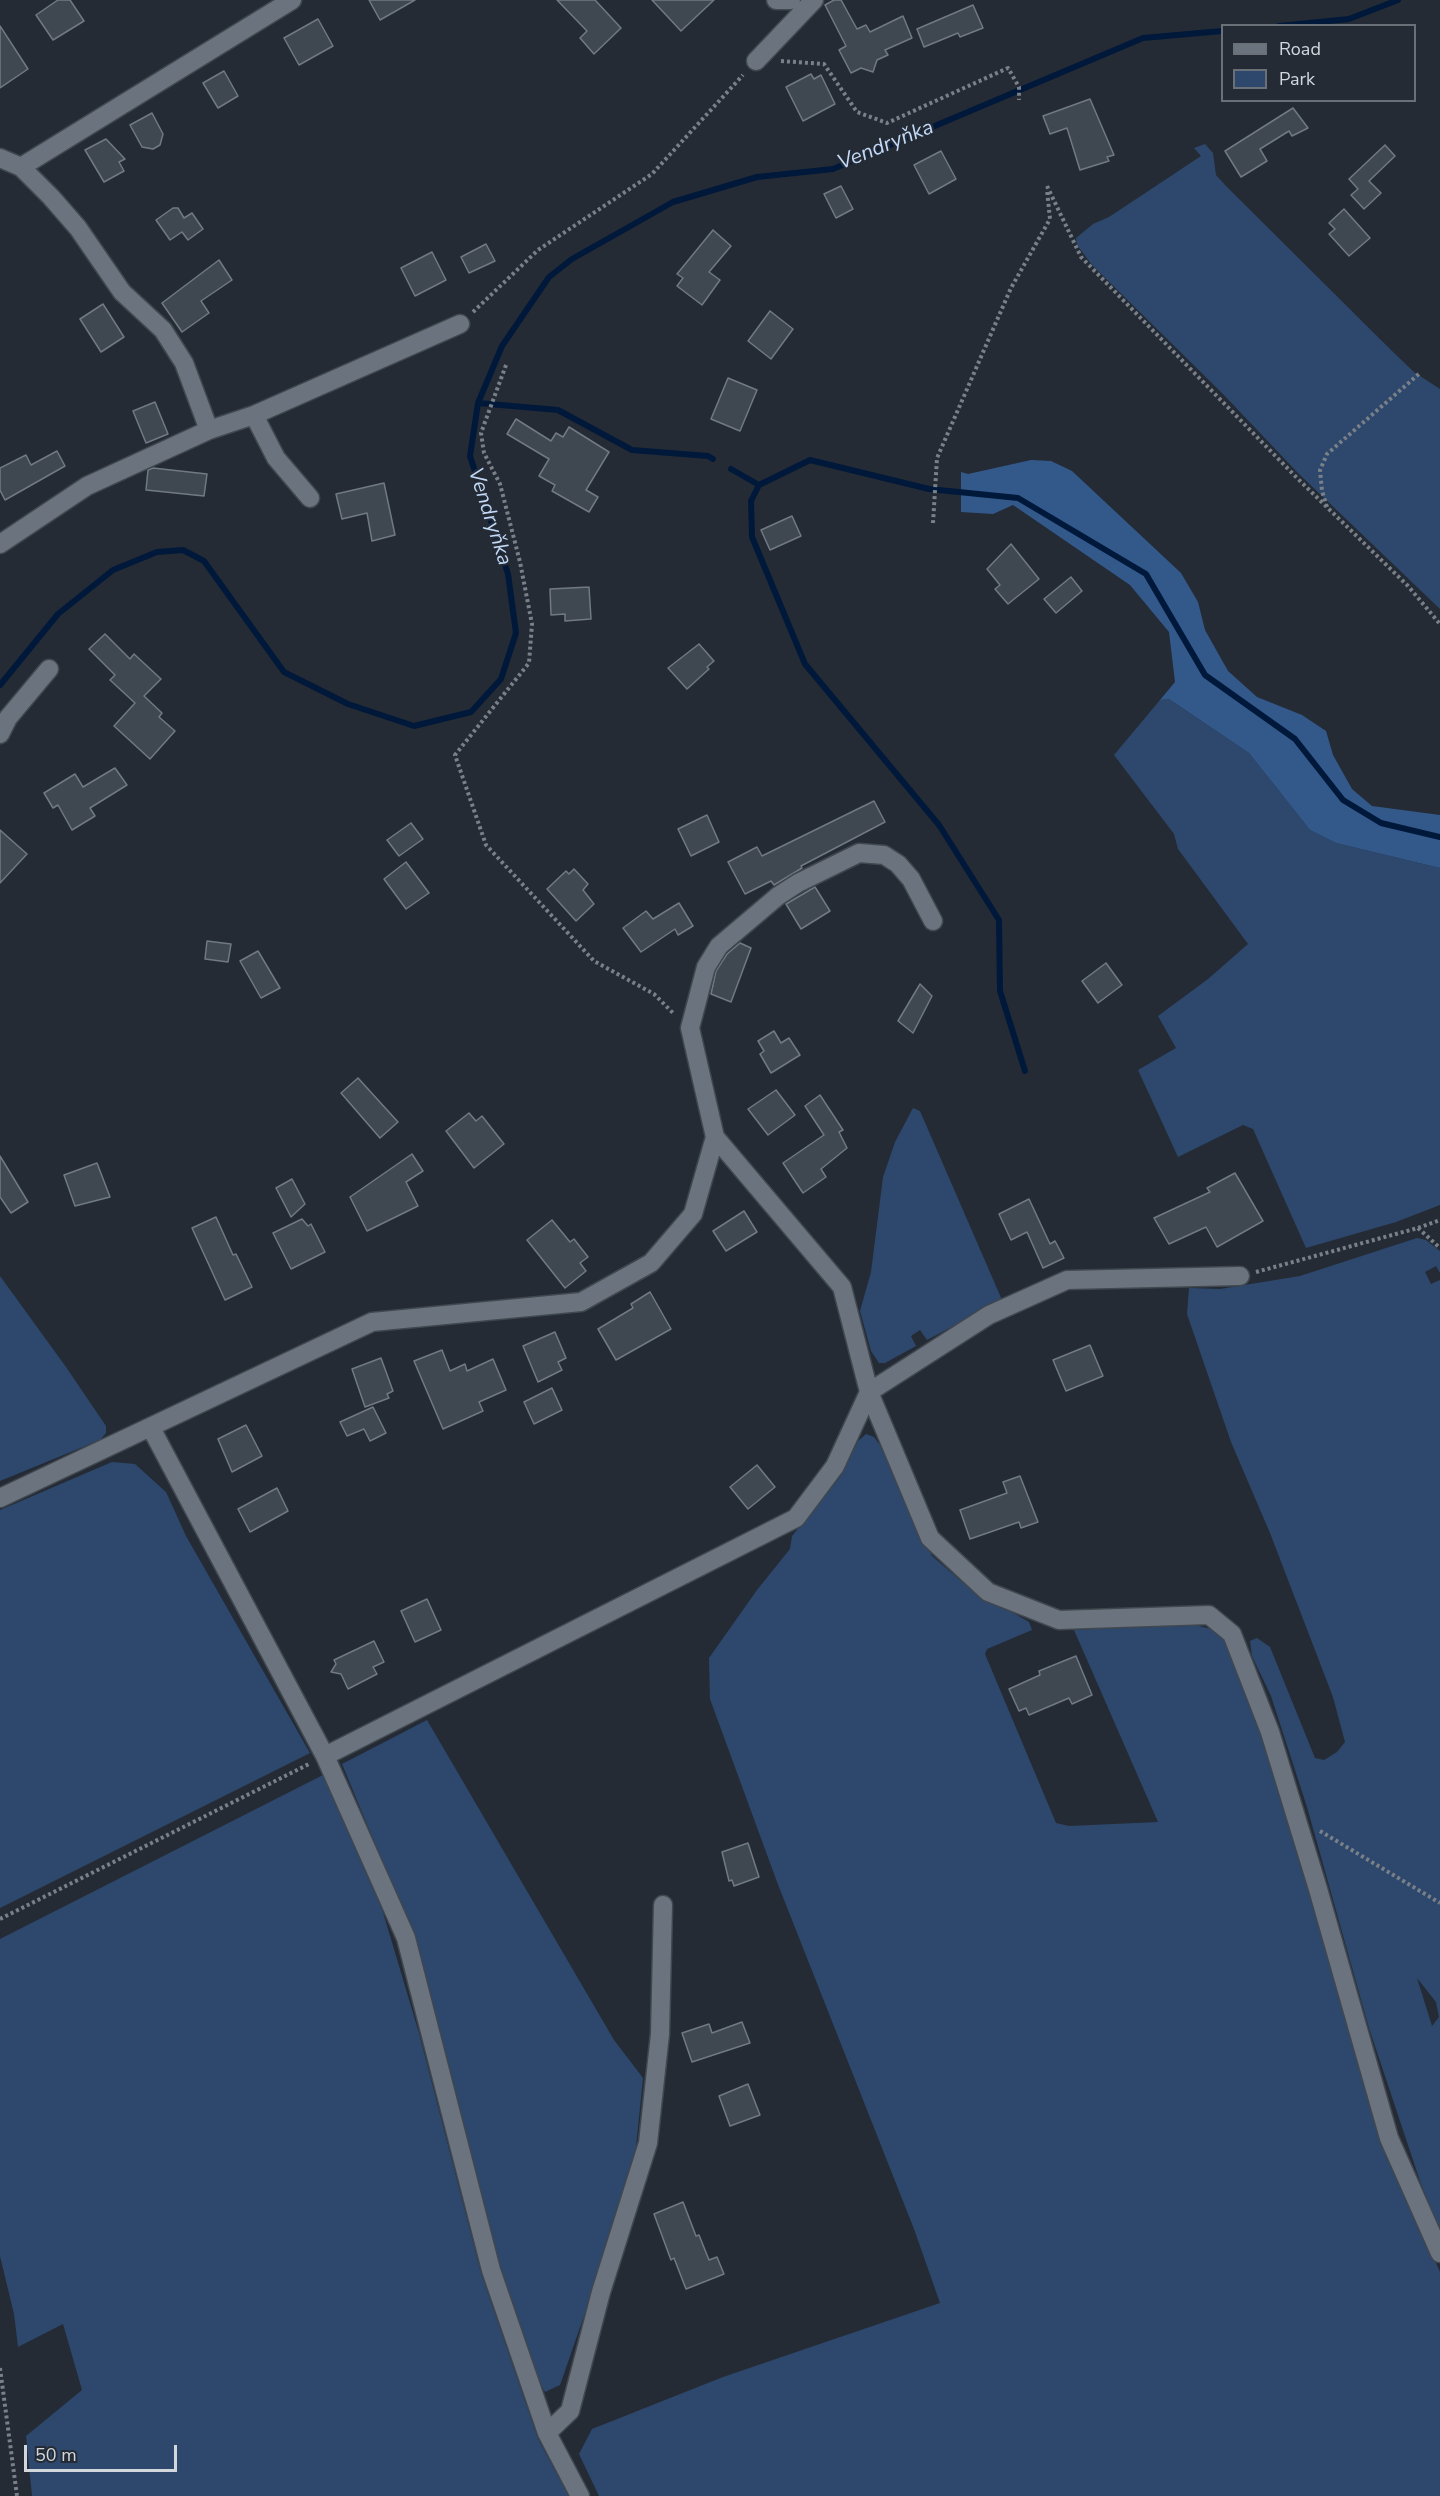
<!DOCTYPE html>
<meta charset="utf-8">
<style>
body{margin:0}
#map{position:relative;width:1440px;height:2496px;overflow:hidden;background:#242b35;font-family:"Nunito Sans",sans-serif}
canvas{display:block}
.legend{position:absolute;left:1221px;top:24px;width:195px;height:78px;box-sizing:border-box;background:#242b35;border:2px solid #6a7078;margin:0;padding:8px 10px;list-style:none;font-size:18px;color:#d2d7dd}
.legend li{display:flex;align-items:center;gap:12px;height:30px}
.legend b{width:30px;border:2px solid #6a7078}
.scale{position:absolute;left:24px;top:2445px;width:153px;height:27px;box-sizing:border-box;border:3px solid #d2d7dd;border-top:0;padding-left:8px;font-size:18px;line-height:21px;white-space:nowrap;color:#d2d7dd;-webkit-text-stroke:4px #242b35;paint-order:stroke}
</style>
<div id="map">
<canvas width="1440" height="2496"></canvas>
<ul class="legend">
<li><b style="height:8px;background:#6a737e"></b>Road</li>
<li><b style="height:16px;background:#2d486c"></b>Park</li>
</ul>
<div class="scale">50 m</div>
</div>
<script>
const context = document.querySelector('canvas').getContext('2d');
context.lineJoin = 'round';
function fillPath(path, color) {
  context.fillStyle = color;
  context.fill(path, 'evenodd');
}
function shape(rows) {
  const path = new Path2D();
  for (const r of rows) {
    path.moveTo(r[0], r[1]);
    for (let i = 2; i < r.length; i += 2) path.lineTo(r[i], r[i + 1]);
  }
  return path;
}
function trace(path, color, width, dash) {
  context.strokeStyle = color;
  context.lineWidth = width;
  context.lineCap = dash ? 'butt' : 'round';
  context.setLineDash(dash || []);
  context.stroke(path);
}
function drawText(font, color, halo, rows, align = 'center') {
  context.font = font + ' "Nunito Sans",sans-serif';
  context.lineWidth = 4.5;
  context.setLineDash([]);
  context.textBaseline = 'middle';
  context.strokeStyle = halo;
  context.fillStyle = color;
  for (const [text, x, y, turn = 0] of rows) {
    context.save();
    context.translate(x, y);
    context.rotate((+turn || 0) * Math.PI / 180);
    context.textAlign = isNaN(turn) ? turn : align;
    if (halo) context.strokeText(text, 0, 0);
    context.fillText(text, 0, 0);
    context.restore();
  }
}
fillPath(shape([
 [1205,144,1213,153,1216,175,1227,187,1392,351,1414,372,1440,389,1440,609,1298,473,1223,394,1092,265,1077,245,1076,238,1093,224,1109,217,1201,156,1194,148],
 [1169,699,1249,753,1310,830,1336,843,1440,868,1440,1205,1396,1222,1306,1248,1253,1129,1243,1125,1178,1157,1138,1070,1176,1048,1158,1016,1208,979,1248,944,1178,849,1174,834,1114,755,1160,700],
 [913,1108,920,1111,1002,1300,927,1340,920,1330,911,1336,916,1346,885,1363,879,1363,871,1351,860,1311,871,1272,883,1177,895,1142],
 [1417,1238,1426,1240,1440,1251,1440,1273,1436,1266,1425,1272,1431,1284,1440,1280,1440,2230,1421,2184,1369,2028,1307,1807,1271,1696,1252,1656,1250,1641,1257,1638,1270,1647,1315,1758,1324,1760,1337,1752,1345,1742,1333,1697,1270,1533,1231,1442,1187,1314,1189,1288,1220,1289,1300,1276],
 [1417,1978,1436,2002,1439,2017,1432,2026],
 [0,1276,66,1367,106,1426,106,1433,100,1440,0,1481],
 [866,1434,874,1437,888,1456,932,1556,967,1586,1029,1622,1032,1630,987,1649,985,1654,1056,1823,1069,1826,1158,1822,1074,1630,1187,1623,1211,1629,1227,1640,1235,1653,1425,2238,1440,2272,1440,2496,599,2496,579,2454,592,2429,723,2377,940,2303,914,2229,777,1882,710,1699,709,1658,757,1590,790,1549,792,1536,840,1477,858,1441],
 [112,1462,135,1464,166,1492,186,1536,310,1753,0,1908,0,1510],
 [427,1720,614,2040,643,2078,635,2157,601,2267,560,2385,545,2392,535,2375,493,2253,405,1916,342,1764],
 [323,1775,382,1909,419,2033,481,2273,538,2439,569,2496,32,2496,26,2436,82,2390,63,2324,18,2347,14,2314,0,2256,0,1939]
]), '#2d486c');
fillPath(shape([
 [1031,460,1051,461,1072,471,1181,573,1198,602,1205,630,1228,671,1257,697,1302,715,1326,731,1333,755,1352,789,1372,806,1440,815,1440,868,1336,843,1310,830,1249,753,1169,699,1160,700,1175,682,1169,632,1130,585,1013,505,993,514,961,512,961,472,968,474]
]), '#33598b');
trace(shape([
 [1279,26,1349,19,1398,0],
 [478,403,558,410,632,450,708,456,713,459],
 [731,469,759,485,810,460,929,489,1018,498,1146,574,1205,675,1295,739,1343,800,1381,823,1440,837],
 [759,485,751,501,752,537,805,664,939,825,999,920,1000,991,1025,1071],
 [0,685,58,614,113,570,157,552,183,550,204,561,284,672,348,704,414,726,471,712,501,679,516,633,508,574,470,456,478,403,502,346,549,277,572,259,673,202,757,177,833,169,1143,38,1222,31]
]), '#00193b', 6);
const building = shape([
 [58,0,70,0,84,21,53,40,36,15,58,0],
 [369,0,415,0,380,20,369,0],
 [557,0,595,0,621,28,594,54,580,38,587,31,557,0],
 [652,0,714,0,681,31,652,0],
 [834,0,841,0,857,29,866,25,870,32,903,16,912,38,885,50,888,55,877,60,873,72,861,68,851,73,839,50,846,46,825,5,834,0],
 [973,5,983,28,960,37,958,33,924,47,917,29,973,5],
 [318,19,333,46,299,65,284,38,318,19],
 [0,26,28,69,0,88,0,26],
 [224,71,238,96,218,108,203,83,224,71],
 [811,74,814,79,821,75,835,104,803,121,786,87,811,74],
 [1090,99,1114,155,1107,157,1109,161,1080,170,1067,128,1050,134,1043,116,1090,99],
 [1293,108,1308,128,1292,136,1289,131,1260,149,1267,161,1241,177,1225,151,1293,108],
 [152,113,163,134,160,145,153,149,142,147,130,125,152,113],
 [106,139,125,159,119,162,124,171,104,182,85,150,106,139],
 [1385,145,1395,156,1369,181,1381,193,1364,209,1351,195,1358,189,1349,179,1385,145],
 [941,151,956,179,929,194,914,165,941,151],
 [841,186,853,209,836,218,824,194,841,186],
 [173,208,178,208,184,218,192,213,203,229,188,240,182,232,170,240,156,220,173,208],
 [1344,209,1370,238,1349,256,1329,234,1335,229,1329,223,1344,209],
 [713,230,731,246,709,272,720,280,702,305,677,286,683,278,677,274,713,230],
 [486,244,495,261,469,273,461,257,486,244],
 [432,252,446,280,415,296,401,268,432,252],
 [219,260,232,280,201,301,209,313,182,332,162,303,219,260],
 [103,304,124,337,101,352,80,319,103,304],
 [770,311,793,329,771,359,748,341,770,311],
 [728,378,757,390,740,431,711,419,728,378],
 [155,402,168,434,146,443,133,411,155,402],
 [516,419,551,441,556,433,563,437,569,427,609,452,586,490,598,497,589,512,552,491,555,485,539,476,549,459,507,434,516,419],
 [57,451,65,466,5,500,0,490,0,468,26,455,31,465,57,451],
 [153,468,207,474,204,496,146,490,148,470,153,468],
 [384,483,395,535,372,541,367,513,342,519,336,494,384,483],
 [792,516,801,536,770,550,761,530,792,516],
 [1011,544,1039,579,1008,604,995,589,1000,585,987,569,1011,544],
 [1071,577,1082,591,1056,613,1044,599,1071,577],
 [589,587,591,619,565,621,565,614,551,615,550,589,589,587],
 [105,634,130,659,134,654,161,679,144,696,162,713,159,717,175,731,150,759,114,726,135,703,110,680,115,675,89,649,105,634],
 [699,644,714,661,707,667,709,669,687,689,668,668,699,644],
 [115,768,127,785,90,808,95,816,72,830,58,805,53,808,44,793,75,774,83,787,115,768],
 [874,801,885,822,801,866,802,868,774,885,771,881,745,894,728,862,757,847,762,856,874,801],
 [707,815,719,842,691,856,678,829,707,815],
 [411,823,423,839,399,856,387,840,411,823],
 [0,830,27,854,0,883,0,830],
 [406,862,429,893,406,909,384,879,406,862],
 [574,869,588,884,583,890,594,904,576,921,547,889,566,871,569,874,574,869],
 [815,887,830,911,801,929,786,904,815,887],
 [679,903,693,926,678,935,675,929,641,952,623,928,646,911,653,919,679,903],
 [207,941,231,944,228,962,205,959,207,941],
 [740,943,751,948,731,1002,711,994,716,971,727,954,740,943],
 [258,951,280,988,261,998,240,961,258,951],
 [1106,963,1122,985,1098,1003,1082,981,1106,963],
 [920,984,932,996,913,1033,898,1021,920,984],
 [774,1031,781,1043,789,1038,800,1055,771,1073,760,1054,764,1051,758,1041,774,1031],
 [358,1078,398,1122,380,1138,341,1093,358,1078],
 [776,1090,795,1115,768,1135,748,1109,776,1090],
 [820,1095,843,1130,839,1132,847,1148,821,1169,826,1177,803,1193,783,1163,824,1135,805,1106,820,1095],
 [469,1113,476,1121,482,1116,504,1144,474,1168,446,1131,469,1113],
 [412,1154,423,1171,406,1182,418,1206,367,1231,350,1197,412,1154],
 [0,1156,28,1202,11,1213,0,1197,0,1156],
 [97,1163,110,1197,75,1206,64,1175,97,1163],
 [1235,1173,1263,1221,1217,1247,1206,1227,1169,1244,1154,1218,1210,1192,1207,1188,1235,1173],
 [292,1179,305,1204,291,1217,276,1188,292,1179],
 [1029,1199,1050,1244,1055,1241,1064,1258,1043,1268,1027,1232,1011,1240,999,1214,1029,1199],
 [744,1211,757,1232,726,1251,713,1231,744,1211],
 [216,1217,233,1255,236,1254,252,1287,225,1300,192,1228,216,1217],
 [302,1219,308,1226,311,1224,325,1252,291,1269,273,1233,302,1219],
 [552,1220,570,1242,574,1239,588,1257,580,1263,586,1271,565,1288,527,1240,552,1220],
 [650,1292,671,1329,616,1360,598,1329,633,1308,631,1304,650,1292],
 [555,1332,566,1358,558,1362,562,1370,538,1382,523,1346,555,1332],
 [1090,1345,1103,1376,1066,1391,1053,1360,1090,1345],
 [442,1350,450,1371,465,1364,467,1371,493,1359,506,1390,479,1402,483,1411,443,1429,414,1361,442,1350],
 [381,1358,393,1391,387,1394,389,1398,365,1407,352,1369,381,1358],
 [552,1388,562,1410,534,1424,524,1402,552,1388],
 [373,1407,386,1433,370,1441,364,1429,347,1436,340,1422,373,1407],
 [246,1425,262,1456,232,1472,218,1439,246,1425],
 [757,1465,775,1487,748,1509,730,1487,757,1465],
 [1020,1476,1038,1522,1021,1528,1019,1522,970,1539,960,1510,1007,1493,1003,1482,1020,1476],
 [277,1488,288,1511,250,1532,238,1509,277,1488],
 [427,1599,441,1630,415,1642,401,1611,427,1599],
 [374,1641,384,1662,373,1667,377,1674,348,1689,341,1674,331,1672,336,1664,334,1660,374,1641],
 [1076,1656,1092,1695,1072,1704,1069,1698,1029,1715,1026,1708,1019,1711,1009,1689,1040,1675,1039,1671,1076,1656],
 [748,1843,759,1877,734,1886,732,1880,729,1881,722,1852,748,1843],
 [742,2022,750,2043,692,2062,682,2033,709,2024,712,2033,742,2022],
 [748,2084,760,2115,730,2126,719,2096,748,2084],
 [683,2202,696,2236,699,2235,709,2260,717,2257,724,2274,686,2289,674,2258,671,2260,654,2214,683,2202]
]);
fillPath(building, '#3f4751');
trace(building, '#717985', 1.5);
const minor = shape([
 [776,0,791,0],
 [756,61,814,0],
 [0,158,21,167,51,197,78,228,122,292,163,330,184,363,209,430,87,486,0,544],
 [21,167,292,0],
 [254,415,276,458,310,498],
 [209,430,254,415,460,324],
 [0,734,8,718,49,669],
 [933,921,911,879,898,864,884,855,859,853,798,883,778,896,719,946,706,967,690,1028,715,1137,842,1287,869,1392,989,1315,1067,1280,1240,1276],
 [151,1428,325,1756,406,1938,491,2270,547,2433,580,2496],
 [0,1498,372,1322,581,1302,651,1263,693,1214,715,1137],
 [325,1756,796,1518,835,1466,869,1392,930,1538,988,1592,1059,1620,1209,1615,1232,1634,1270,1732,1318,1889,1389,2138,1440,2253],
 [547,2433,570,2411,601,2292,648,2143,660,2034,663,1905]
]);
trace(minor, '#40474e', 21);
trace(shape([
 [781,61,824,64,857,112,887,123,1008,68,1019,87,1019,100],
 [1047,186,1081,257,1297,478,1408,586,1440,624],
 [473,312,538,250,652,174,743,75],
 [506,365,481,433,484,453,500,484,520,562,532,624,529,663,455,755,486,845,594,961,654,994,674,1014],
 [1327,507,1322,491,1320,470,1327,454,1420,373],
 [933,523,937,458,1011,288,1050,219,1047,190],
 [1418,1228,1440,1248],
 [1256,1272,1418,1228,1440,1220],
 [1320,1831,1440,1903],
 [0,1919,311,1763],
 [0,2368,17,2496]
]), '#7a8088', 4, [3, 3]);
trace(minor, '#6a737e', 18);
drawText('italic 21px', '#c2d9f7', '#242b35', [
 ["Vendryňka",886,146,-22],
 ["Vendryňka",489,517,72]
]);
</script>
